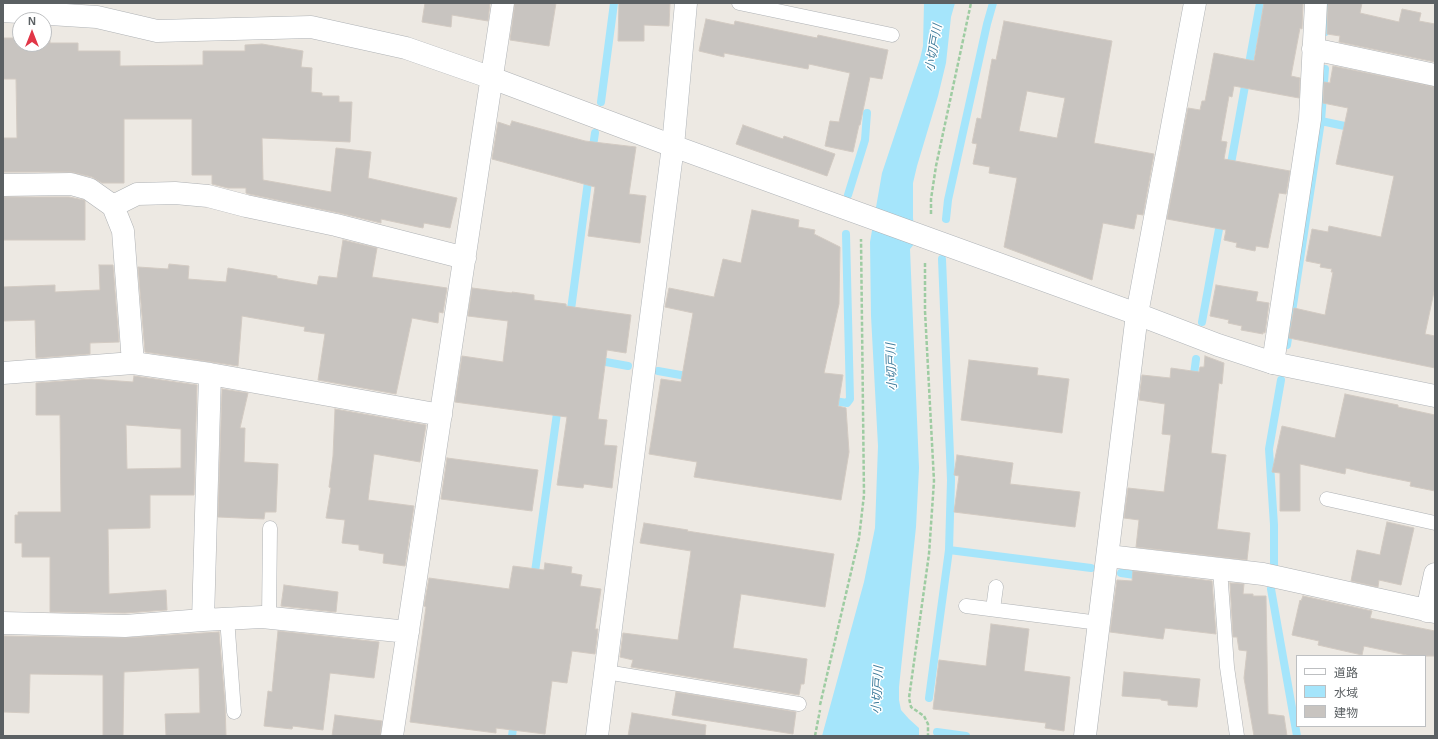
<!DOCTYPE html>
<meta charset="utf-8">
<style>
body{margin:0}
#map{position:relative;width:1438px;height:739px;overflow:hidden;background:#ede9e3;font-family:Arial,"Noto Sans JP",sans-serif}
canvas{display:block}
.frame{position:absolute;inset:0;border:4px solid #5b6063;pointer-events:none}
.legend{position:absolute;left:1296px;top:655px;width:130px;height:72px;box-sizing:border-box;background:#fff;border:1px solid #bdbfc1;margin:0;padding:5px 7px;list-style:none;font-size:12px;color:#5b6063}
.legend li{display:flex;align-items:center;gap:8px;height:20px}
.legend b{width:20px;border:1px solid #bdbfc1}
.north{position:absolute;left:12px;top:12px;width:40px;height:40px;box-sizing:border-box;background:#fff;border:1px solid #bdbfc1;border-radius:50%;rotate:0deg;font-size:11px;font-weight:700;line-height:16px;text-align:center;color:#5b6063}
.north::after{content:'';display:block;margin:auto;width:14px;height:18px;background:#e13647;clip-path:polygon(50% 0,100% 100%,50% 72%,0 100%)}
</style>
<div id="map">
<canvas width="1438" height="739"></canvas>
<div class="frame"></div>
<ul class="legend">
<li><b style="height:5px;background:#fff"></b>道路</li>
<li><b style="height:11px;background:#a5e5fb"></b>水域</li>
<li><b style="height:11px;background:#c8c4c0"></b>建物</li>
</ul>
<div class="north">N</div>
</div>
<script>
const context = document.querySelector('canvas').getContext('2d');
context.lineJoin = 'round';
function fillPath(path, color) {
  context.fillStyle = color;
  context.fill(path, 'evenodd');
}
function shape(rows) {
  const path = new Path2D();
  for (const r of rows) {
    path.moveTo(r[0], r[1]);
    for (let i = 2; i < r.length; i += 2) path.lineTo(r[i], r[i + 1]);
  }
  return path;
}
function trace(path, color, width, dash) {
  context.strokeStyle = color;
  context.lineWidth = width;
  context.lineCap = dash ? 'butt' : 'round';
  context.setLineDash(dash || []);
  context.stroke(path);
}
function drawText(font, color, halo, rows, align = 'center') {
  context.font = font + ' Arial,"Noto Sans JP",sans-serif';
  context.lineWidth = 3;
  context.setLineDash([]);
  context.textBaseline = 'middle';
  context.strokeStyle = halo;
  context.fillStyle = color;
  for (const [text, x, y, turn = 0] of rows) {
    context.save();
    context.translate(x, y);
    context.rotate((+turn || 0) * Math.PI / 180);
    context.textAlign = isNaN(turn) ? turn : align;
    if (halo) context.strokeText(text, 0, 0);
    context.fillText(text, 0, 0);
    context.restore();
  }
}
fillPath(shape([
 [924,3,955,3,951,17,946,63,938,96,917,166,913,183,913,218,916,242,910,249,919,468,916,527,899,687,899,700,901,710,909,719,919,728,919,736,822,736,864,582,875,528,878,446,871,316,870,242,882,173,920,59,923,46]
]), '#a5e5fb');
trace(shape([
 [1325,32,1327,3],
 [601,102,614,3],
 [1321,121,1354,128],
 [592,153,595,133],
 [1230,169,1260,3],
 [848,195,865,140,867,113],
 [946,219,948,200,987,24,993,3],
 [570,317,589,174],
 [1202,322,1221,218],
 [1287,345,1321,121,1325,69],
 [595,360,628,366],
 [658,371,692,377],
 [1193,382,1196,359],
 [828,400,847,403,850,399,846,234],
 [949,550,1091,568],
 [1274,567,1274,525,1269,449,1281,380],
 [1121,573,1142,576],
 [534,579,558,406],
 [1271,589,1297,736],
 [929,698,949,550,951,480,942,259],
 [937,732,966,736],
 [512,736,514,721]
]), '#a5e5fb', 8);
const building = shape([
 [425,3,490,3,488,21,452,15,451,27,422,22,425,3],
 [515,3,556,3,549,46,510,40,515,3],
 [619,3,670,3,669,26,644,25,644,41,618,41,619,3],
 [1264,3,1303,3,1302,29,1300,28,1291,76,1300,78,1299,98,1234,86,1232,97,1229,96,1221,141,1227,142,1224,159,1290,171,1286,194,1279,193,1268,248,1256,246,1255,251,1236,247,1237,243,1224,240,1226,230,1167,219,1188,108,1200,110,1202,101,1205,101,1214,53,1254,61,1264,3],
 [1328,3,1362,3,1360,13,1399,22,1402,9,1421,13,1419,21,1435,24,1435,62,1339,42,1340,36,1327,34,1328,3],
 [706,19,734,25,735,21,817,38,818,35,888,50,882,79,870,77,860,125,859,125,853,152,825,146,830,121,839,122,850,73,809,64,808,69,724,53,724,57,699,51,706,19],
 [1004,21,1112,41,1094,143,1154,154,1143,215,1137,214,1134,229,1103,223,1092,280,1004,247,1017,178,989,173,990,167,973,164,977,144,972,143,977,118,981,119,992,59,996,60,1004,21],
 [1027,91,1065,98,1057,138,1019,131,1027,91],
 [3,38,20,38,20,44,44,44,44,38,50,38,50,43,78,43,78,51,120,51,120,66,203,65,203,51,245,51,245,45,262,44,303,51,301,67,312,68,311,92,322,93,322,96,339,96,339,102,352,102,350,142,262,138,263,180,331,192,336,148,371,152,368,178,457,198,450,228,424,223,423,228,381,219,381,223,339,213,249,194,246,193,246,188,228,188,212,184,212,175,192,175,192,119,124,119,124,183,102,183,92,177,71,172,3,172,3,138,17,138,16,79,3,79,3,38],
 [1333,66,1435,87,1435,287,1425,334,1435,336,1435,368,1289,338,1294,308,1325,315,1333,272,1331,272,1332,269,1320,267,1321,264,1306,261,1312,229,1328,232,1329,226,1381,237,1394,176,1336,164,1348,108,1323,103,1324,82,1330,83,1333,66],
 [512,121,585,141,636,147,629,194,646,196,640,243,588,236,595,187,492,159,498,122,510,126,512,121],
 [743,125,783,139,784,136,835,154,827,176,736,144,743,125],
 [3,197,69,197,84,200,85,201,85,240,3,240,3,197],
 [752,210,799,220,798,227,815,230,814,234,840,247,839,304,824,373,843,375,838,406,846,408,849,452,841,500,694,477,697,462,649,454,661,379,681,382,693,313,665,307,669,288,714,297,723,259,741,263,752,210],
 [343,240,377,248,372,277,447,288,443,313,439,312,438,323,412,318,396,394,318,380,325,334,304,331,305,327,242,316,238,366,145,352,138,267,168,269,169,264,189,266,188,279,226,282,228,268,277,276,277,278,317,285,319,276,337,278,343,240],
 [99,265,113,265,119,342,90,343,90,354,36,358,35,320,3,321,3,287,55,285,55,292,100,290,99,265],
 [1216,285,1258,292,1256,301,1269,303,1265,333,1263,332,1263,334,1241,330,1242,326,1228,323,1229,320,1210,316,1216,285],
 [472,288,512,293,512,292,534,295,534,300,566,304,566,306,631,315,626,353,607,350,598,419,607,420,604,445,617,446,612,488,584,484,583,488,557,485,567,417,455,402,462,356,503,362,508,321,468,316,472,288],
 [1205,356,1224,363,1222,384,1219,383,1211,453,1226,455,1217,529,1250,533,1247,560,1136,547,1139,520,1124,518,1128,488,1164,492,1171,435,1162,434,1165,404,1139,400,1142,375,1170,378,1171,368,1199,372,1200,367,1204,367,1205,356],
 [969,360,1038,368,1037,375,1069,379,1062,433,961,420,969,360],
 [134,376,197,385,194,495,150,495,150,528,108,529,109,594,166,590,167,610,125,613,50,612,50,557,22,557,22,543,15,543,15,515,18,515,18,512,61,512,60,415,36,415,36,383,91,379,133,382,134,376],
 [126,425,181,429,181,468,127,469,126,425],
 [222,389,248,393,240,428,245,428,244,462,278,464,276,512,265,512,264,519,218,517,222,389],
 [1345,394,1398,405,1398,407,1435,415,1435,491,1410,486,1411,482,1367,473,1346,468,1345,474,1300,464,1300,511,1280,511,1280,473,1272,472,1282,426,1335,438,1345,394],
 [335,409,426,425,420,462,374,454,368,500,414,506,405,566,383,563,384,554,359,550,359,545,342,543,345,520,326,518,331,488,329,487,333,456,335,409],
 [957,455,1013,463,1010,484,1080,492,1075,527,954,512,959,476,954,475,957,455],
 [447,458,538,470,532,511,441,499,447,458],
 [1387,522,1414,528,1401,585,1379,580,1378,587,1351,581,1357,550,1380,555,1387,522],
 [644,523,688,530,687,531,834,554,825,607,741,594,733,648,807,659,804,684,801,684,799,695,631,667,633,660,620,657,623,633,678,640,691,551,640,543,644,523],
 [545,563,572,567,571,573,582,575,580,586,601,589,595,629,598,629,595,654,572,651,567,683,552,681,545,734,496,728,496,733,410,722,426,607,424,606,429,578,509,589,513,566,544,570,545,563],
 [1133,571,1212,581,1216,634,1165,628,1163,639,1110,632,1117,580,1132,581,1133,571],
 [1230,583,1244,584,1243,594,1253,594,1253,596,1266,596,1268,714,1284,716,1287,736,1254,736,1244,678,1247,651,1239,650,1237,637,1233,637,1230,583],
 [284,585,338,592,336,612,281,606,284,585],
 [1303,596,1372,611,1370,618,1435,631,1435,656,1411,656,1364,646,1362,655,1318,645,1319,641,1292,635,1300,600,1301,601,1303,596],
 [991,624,1029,629,1024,671,1070,677,1064,731,1045,728,1046,723,933,709,939,660,986,666,991,624],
 [278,631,379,642,374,678,330,673,323,730,293,726,292,729,264,726,268,691,272,692,278,631],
 [219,632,225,703,226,736,166,736,165,714,200,713,199,668,124,672,123,736,103,736,103,675,30,674,29,713,4,712,4,636,125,638,219,632],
 [1124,672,1200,679,1197,707,1168,705,1168,701,1161,700,1161,699,1122,696,1124,672],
 [676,692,796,712,793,734,672,715,676,692],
 [632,713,706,725,705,736,628,736,632,713],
 [335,715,382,721,380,736,332,736,335,715]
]);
fillPath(building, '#c8c4c0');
trace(building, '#d2cac2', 1);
const lane = shape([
 [739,3,892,35],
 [1327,499,1435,523],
 [1220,569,1227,667,1237,736],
 [966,606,1099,623],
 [993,609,996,587],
 [227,618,234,712],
 [269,618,270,528],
 [606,672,799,704]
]);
const street = shape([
 [3,11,97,17,157,31,311,27,406,48,492,78,673,146],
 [1313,49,1435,75],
 [3,185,71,184,89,189,113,206,123,231,133,363],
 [113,206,137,194,175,193,208,196,246,206,336,225,465,258],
 [1273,363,1310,119,1316,3],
 [3,373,133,363,210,374,441,415],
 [1108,556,1263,574,1435,612],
 [1427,611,1435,574],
 [203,620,210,374],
 [3,623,125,626,203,620,262,617,408,632],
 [392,736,503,3],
 [1085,736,1137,314,1195,3]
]);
const secondary = shape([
 [673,146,1137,314,1218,345,1273,363,1435,396],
 [597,736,673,146,686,3]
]);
trace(lane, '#afb2b5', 15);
trace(street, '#afb2b5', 23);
trace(secondary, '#b0b4b8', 23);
trace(shape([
 [931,214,931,199,936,166,971,3],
 [925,263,925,311,934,481,929,554,909,698,911,707,924,716,928,724,928,736],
 [820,705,859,538,864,495,861,239],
 [815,736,820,710]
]), '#9ecca2', 2.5, [4, 2]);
trace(lane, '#fff', 14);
trace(street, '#fff', 22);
trace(secondary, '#fff', 22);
drawText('italic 12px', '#3e7c9b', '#fff', [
 ["小切戸川",934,48,-80],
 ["小切戸川",892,367,-92],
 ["小切戸川",878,690,-87]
]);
</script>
